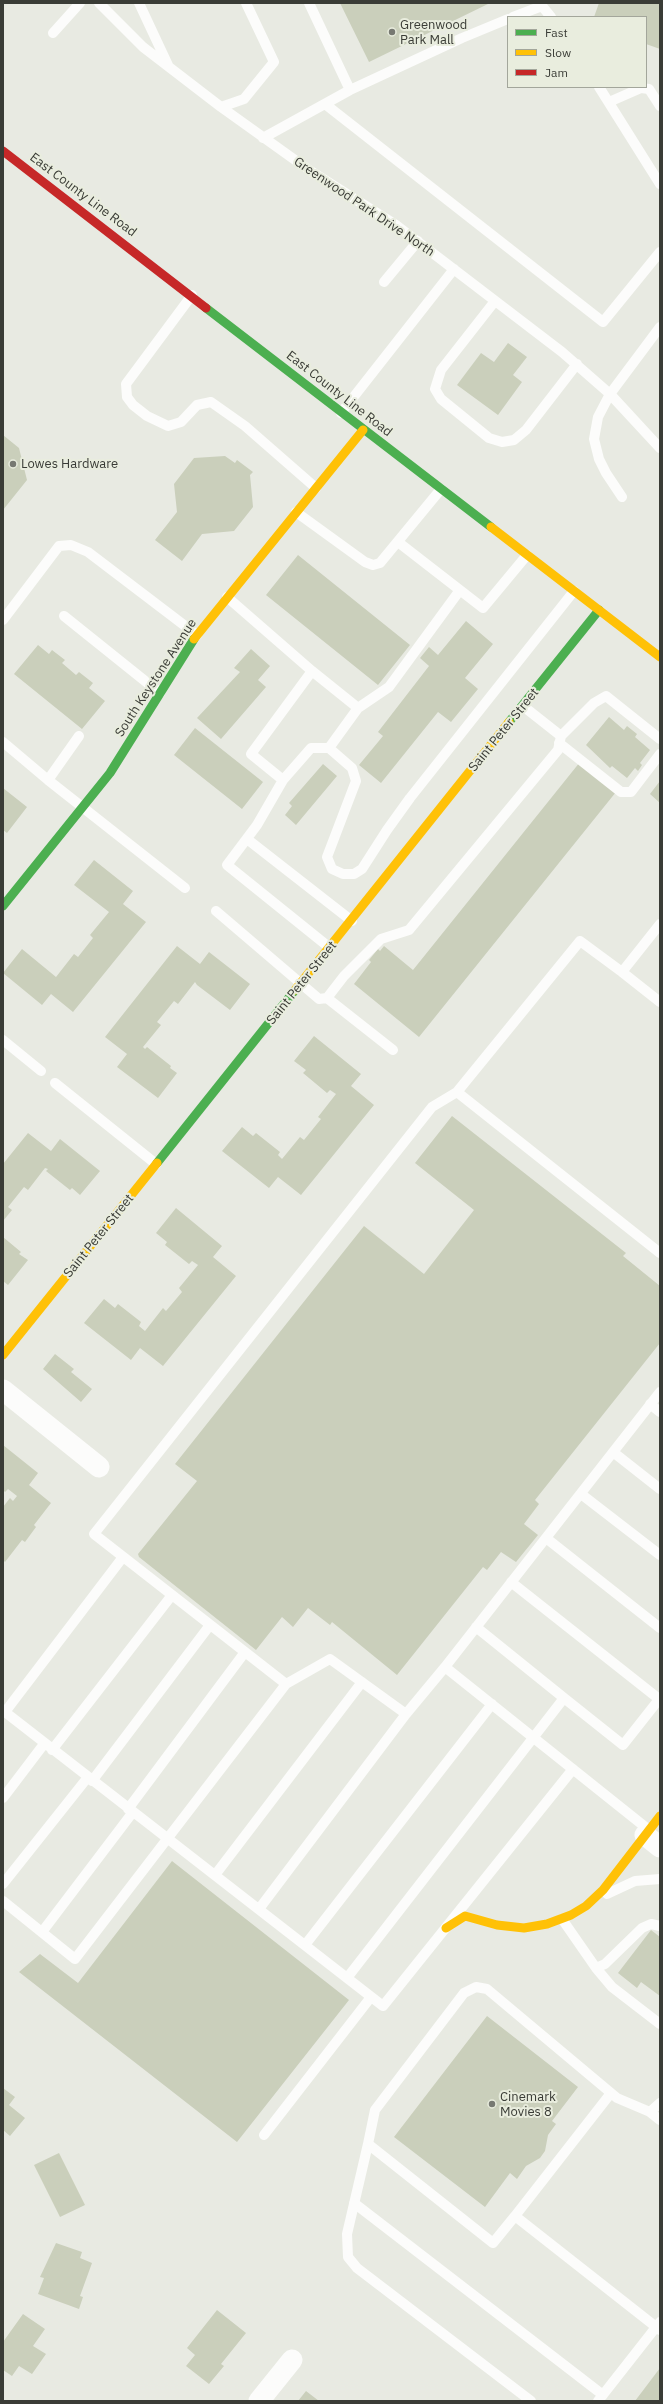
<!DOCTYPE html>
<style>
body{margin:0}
#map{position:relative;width:663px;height:2404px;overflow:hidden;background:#e8eae2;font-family:"IBM Plex Sans",sans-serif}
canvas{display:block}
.frame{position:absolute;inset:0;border:4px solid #3a3c36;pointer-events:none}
.legend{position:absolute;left:507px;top:16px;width:140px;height:72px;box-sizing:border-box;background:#e9edde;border:1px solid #a3a69b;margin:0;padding:5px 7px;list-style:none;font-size:12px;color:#3a3c36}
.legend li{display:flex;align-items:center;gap:8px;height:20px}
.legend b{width:20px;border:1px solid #a3a69b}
</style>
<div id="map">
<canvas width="663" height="2404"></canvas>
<div class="frame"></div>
<ul class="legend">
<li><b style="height:5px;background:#4caf50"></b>Fast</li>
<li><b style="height:5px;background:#ffc107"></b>Slow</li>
<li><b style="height:5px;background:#c62828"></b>Jam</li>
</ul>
</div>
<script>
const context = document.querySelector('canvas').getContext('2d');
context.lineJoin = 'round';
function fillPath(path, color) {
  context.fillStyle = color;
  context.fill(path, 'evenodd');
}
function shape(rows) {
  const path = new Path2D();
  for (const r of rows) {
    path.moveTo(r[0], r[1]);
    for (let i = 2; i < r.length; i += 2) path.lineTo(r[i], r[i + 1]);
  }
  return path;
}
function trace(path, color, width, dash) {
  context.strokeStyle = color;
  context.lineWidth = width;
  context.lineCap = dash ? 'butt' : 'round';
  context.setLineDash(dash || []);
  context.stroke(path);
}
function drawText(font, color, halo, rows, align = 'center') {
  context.font = font + ' "IBM Plex Sans",sans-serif';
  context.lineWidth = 4;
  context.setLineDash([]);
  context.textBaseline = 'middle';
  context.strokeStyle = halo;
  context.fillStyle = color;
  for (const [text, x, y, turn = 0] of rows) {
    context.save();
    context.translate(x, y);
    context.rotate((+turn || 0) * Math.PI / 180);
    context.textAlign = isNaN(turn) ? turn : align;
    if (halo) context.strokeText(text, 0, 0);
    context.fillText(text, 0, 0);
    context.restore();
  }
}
fillPath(shape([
 [340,3,490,3,369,62],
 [599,3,660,3,660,49,646,44,646,17,594,17],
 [508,343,527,357,513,375,522,382,498,415,457,385,481,353,494,362],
 [3,435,19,448,27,480,3,510],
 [225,456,235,463,237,460,253,472,250,475,253,507,234,531,202,534,182,561,155,540,177,512,174,484,194,458],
 [298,555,410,645,378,685,266,595],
 [466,621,493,644,465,678,478,689,451,722,438,712,381,783,359,765,383,736,378,732,429,666,420,658,429,647,438,655],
 [38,645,49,654,52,650,65,660,62,663,76,675,79,672,93,683,89,688,105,701,82,729,14,674],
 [251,649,270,666,258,680,266,687,221,739,197,718,240,672,234,668],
 [609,717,624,730,627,726,637,734,635,737,650,750,640,763,642,765,638,771,635,768,627,778,612,766,610,768,586,745],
 [195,728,263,782,242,809,174,755],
 [580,762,616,792,419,1037,354,984,371,962,369,960,378,949,380,951,384,946,413,970],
 [323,764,337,776,296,825,285,815,292,806,289,803],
 [660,781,660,803,650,794],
 [3,788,27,807,7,833,3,830],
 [94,860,133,891,123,904,146,922,73,1012,51,994,42,1005,3,973,22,949,56,977,74,954,78,957,93,938,90,935,109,912,74,885],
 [177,946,200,964,209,952,250,984,230,1010,197,985,195,982,178,1004,174,1001,157,1022,161,1025,143,1047,145,1049,147,1047,171,1066,170,1068,177,1073,158,1098,117,1067,127,1054,105,1037],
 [314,1036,361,1074,351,1086,374,1105,301,1195,278,1177,269,1188,222,1151,242,1127,253,1136,256,1133,280,1152,278,1155,282,1159,300,1137,304,1140,321,1119,318,1117,336,1094,330,1090,327,1093,303,1073,306,1070,294,1061],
 [452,1116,626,1253,623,1256,660,1286,660,1343,535,1500,539,1504,524,1524,538,1535,516,1562,501,1552,487,1570,483,1567,397,1675,332,1622,330,1625,308,1608,293,1627,282,1617,256,1650,139,1557,138,1554,197,1481,175,1464,364,1226,424,1274,474,1210,415,1163],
 [28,1133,51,1151,60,1139,100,1171,80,1195,72,1188,70,1190,46,1171,48,1169,45,1168,28,1190,24,1187,8,1207,12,1210,3,1221,3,1164],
 [176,1208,222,1246,213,1257,236,1276,163,1366,140,1348,131,1360,84,1323,104,1299,115,1308,118,1304,141,1322,139,1326,145,1331,163,1308,166,1311,182,1292,179,1288,198,1265,192,1261,189,1264,165,1245,167,1242,156,1233],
 [3,1237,21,1252,19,1254,28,1260,8,1285,3,1281],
 [55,1354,74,1369,71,1372,92,1389,81,1402,43,1369],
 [3,1445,38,1473,29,1485,51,1503,34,1525,36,1527,25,1542,22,1540,5,1562,3,1560,3,1507,10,1498,13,1501,17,1496,8,1489,5,1492,3,1490],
 [172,1861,349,2000,237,2142,19,1972,40,1954,78,1983],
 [651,1930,660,1937,660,1996,641,1982,637,1988,618,1973],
 [487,2016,578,2087,552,2121,556,2124,548,2135,545,2151,540,2158,526,2166,517,2179,510,2173,485,2207,394,2137],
 [3,2088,15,2097,9,2105,25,2118,10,2136,3,2130],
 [59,2153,85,2205,60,2217,34,2165],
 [56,2243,82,2252,80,2258,92,2263,80,2296,83,2297,79,2309,38,2294,44,2278,40,2277],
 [217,2310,246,2333,221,2364,224,2366,209,2384,186,2366,195,2355,187,2348],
 [23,2314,45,2329,33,2346,46,2354,32,2374,19,2366,12,2376,3,2370,3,2342],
 [660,2368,660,2401,635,2401],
 [306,2391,319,2401,298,2401]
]), '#cacfbb');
trace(shape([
 [99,3,143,47,221,107,309,170,396,225,562,352,610,394,660,448],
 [139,3,168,65],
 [309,3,350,90],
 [513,17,542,6,551,17],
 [53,33,80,3],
 [599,87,660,184],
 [609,102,641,88,649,89,660,106],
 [325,104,603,322,660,252],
 [221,107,244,99,274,62,246,3],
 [263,138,350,90,462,38,508,19],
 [384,282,418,241],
 [192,295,126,384,127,397,133,405,147,416,168,426,181,422,197,405,211,402,245,426,316,488],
 [495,301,441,370,435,389,441,399,489,438,502,442,514,440,526,430,577,364],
 [341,413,454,269],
 [622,497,606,473,599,459,594,439,598,417,610,394,660,327],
 [296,512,365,562,373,565,380,563,441,489],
 [398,542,483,608,527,555],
 [227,597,312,671,251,754,283,780,257,825,227,865,330,948],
 [64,616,160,693],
 [3,620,59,546,71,545,88,552,197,635],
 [312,671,358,708],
 [79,736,48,780,185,888],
 [561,736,594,703,606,696,660,739],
 [3,742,48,780],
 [559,743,621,792,631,792,660,754],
 [329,748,358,708,389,687,460,590],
 [283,780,311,748,329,748,352,768,356,781,327,857,332,869,343,874,354,874,362,869,387,830,410,798,574,591],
 [247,839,352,921],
 [216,911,319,999,327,998,344,976,381,939,409,930,558,750,561,736,523,706],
 [622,972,660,1002],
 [327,998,393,1050],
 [3,1040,41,1071],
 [55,1083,156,1164],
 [457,1092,660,1253],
 [650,1404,660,1412],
 [613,1452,660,1489],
 [581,1494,660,1555],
 [546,1538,660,1628],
 [123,1557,5,1712,383,2006,573,1769],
 [511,1582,659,1699],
 [476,1627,564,1698],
 [445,1667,660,1392],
 [52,1750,172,1595],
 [92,1781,210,1625],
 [3,1798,44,1744],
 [128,1809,245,1652],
 [649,1830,445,1667,406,1714,330,1659,286,1684,94,1534,432,1107,457,1092,580,941,622,972,660,924],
 [215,1875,362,1682],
 [3,1884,88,1777],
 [607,1894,635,1881,660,1879],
 [3,1901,75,1959,286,1684],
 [259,1909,406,1714],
 [562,1919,596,1968,605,1964,642,1928,651,1924,660,1926],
 [42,1932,133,1812],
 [305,1945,492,1704],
 [596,1968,612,1987,660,2024],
 [347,1978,564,1698,623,1745,660,1698],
 [660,2103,650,2112,617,2098,487,1989,476,1987,464,1993,375,2110,368,2144,493,2243,515,2216,660,2330],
 [650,2112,660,2120],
 [264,2135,371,1997],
 [368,2144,347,2234,348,2257,357,2268,531,2401],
 [354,2203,603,2395],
 [515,2216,611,2093],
 [598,2401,660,2322]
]), '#fcfcfb', 10);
trace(shape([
 [3,1390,99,1467],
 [645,1835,660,1847],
 [259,2401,292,2360]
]), '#fcfcfb', 21);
trace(shape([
 [206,308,491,527],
 [509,722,599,610],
 [3,906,110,773,194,639],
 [157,1163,295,990]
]), '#4caf50', 9);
trace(shape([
 [491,527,660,657],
 [194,639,363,430],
 [295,990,509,722],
 [3,1355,157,1163],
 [446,1928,465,1916,497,1925,524,1928,547,1924,571,1915,586,1906,603,1890,660,1816]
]), '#ffc107', 9);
trace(shape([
 [3,151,206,308]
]), '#c62828', 9);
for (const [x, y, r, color] of [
 [392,32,4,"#777972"],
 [13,464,4,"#777972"],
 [492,2104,4,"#777972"]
]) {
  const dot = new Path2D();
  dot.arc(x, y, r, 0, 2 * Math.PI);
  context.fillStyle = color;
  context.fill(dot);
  trace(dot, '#e9edde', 1.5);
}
drawText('13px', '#3a3c36', '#e9edde', [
 ["Greenwood",400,25],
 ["Park Mall",400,40],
 ["Lowes Hardware",21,464],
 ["Cinemark",500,2097],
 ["Movies 8",500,2112]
], 'left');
drawText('13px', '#3a3c36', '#e9edde', [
 ["East County Line Road",83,195,37],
 ["Greenwood Park Drive North",364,207,34],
 ["East County Line Road",339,394,38],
 ["South Keystone Avenue",156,678,-57],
 ["Saint Peter Street",504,730,-51],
 ["Saint Peter Street",302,983,-51],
 ["Saint Peter Street",99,1236,-51]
]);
</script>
